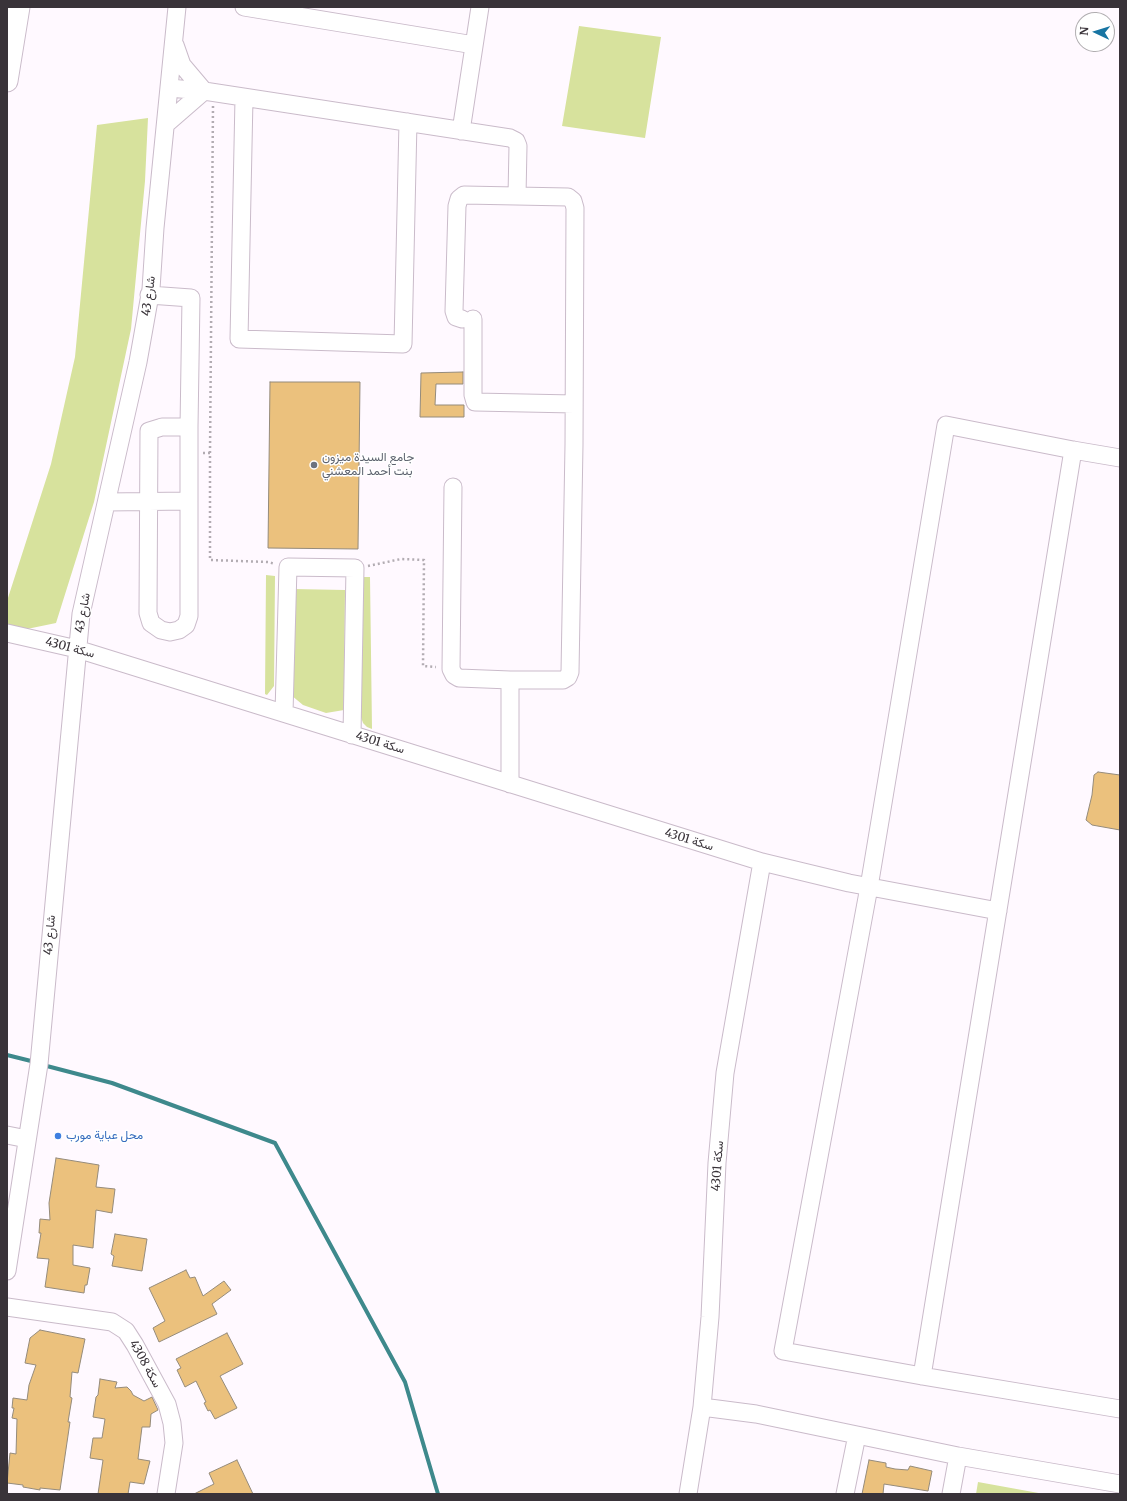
<!DOCTYPE html>
<meta charset="utf-8">
<style>
body{margin:0}
#map{position:relative;width:1127px;height:1501px;overflow:hidden;background:#fff9ff;font-family:Merriweather,serif}
canvas{display:block}
.frame{position:absolute;inset:0;border:8px solid #393339;pointer-events:none}
.north{position:absolute;left:1075px;top:12px;width:40px;height:40px;box-sizing:border-box;background:#fff;border:1px solid #b0adb0;border-radius:50%;rotate:274deg;font-size:11px;font-weight:700;line-height:16px;text-align:center;color:#393339}
.north::after{content:'';display:block;margin:auto;width:14px;height:18px;background:#1875a3;clip-path:polygon(50% 0,100% 100%,50% 72%,0 100%)}
</style>
<div id="map">
<canvas width="1127" height="1501"></canvas>
<div class="frame"></div>
<div class="north">N</div>
</div>
<script>
const context = document.querySelector('canvas').getContext('2d');
context.lineJoin = 'round';
function fillPath(path, color) {
  context.fillStyle = color;
  context.fill(path, 'evenodd');
}
function shape(rows) {
  const path = new Path2D();
  for (const r of rows) {
    path.moveTo(r[0], r[1]);
    for (let i = 2; i < r.length; i += 2) path.lineTo(r[i], r[i + 1]);
  }
  return path;
}
function trace(path, color, width, dash) {
  context.strokeStyle = color;
  context.lineWidth = width;
  context.lineCap = dash ? 'butt' : 'round';
  context.setLineDash(dash || []);
  context.stroke(path);
}
function drawText(font, color, halo, rows, align = 'center') {
  context.font = font + ' Merriweather,Vazirmatn,serif';
  context.lineWidth = 3;
  context.setLineDash([]);
  context.textBaseline = 'middle';
  context.strokeStyle = halo;
  context.fillStyle = color;
  for (const [text, x, y, turn = 0] of rows) {
    context.save();
    context.translate(x, y);
    context.rotate((+turn || 0) * Math.PI / 180);
    context.textAlign = isNaN(turn) ? turn : align;
    if (halo) context.strokeText(text, 0, 0);
    context.fillText(text, 0, 0);
    context.restore();
  }
}
fillPath(shape([
 [579,26,661,37,645,138,562,126],
 [148,118,145,181,131,329,94,502,56,623,27,629,7,625,7,601,51,464,75,357,97,125],
 [266,575,275,576,274,686,267,695,265,694],
 [359,577,370,577,372,729,367,727,363,723,361,717],
 [293,589,345,590,344,710,326,713,303,705,291,695],
 [978,1482,1044,1494,976,1494]
]), '#d7e29d');
trace(shape([
 [7,1055,35,1062],
 [43,1065,112,1083,275,1143,405,1382,438,1494]
]), '#3e898c', 4);
const building = shape([
 [463,372,463,384,436,384,435,405,464,405,464,417,420,417,421,373,463,372],
 [270,382,360,382,358,549,268,548,270,382],
 [1098,772,1120,775,1120,830,1092,825,1086,820,1092,795,1094,775,1098,772],
 [56,1158,99,1165,96,1187,115,1189,112,1213,96,1210,93,1248,73,1245,73,1265,90,1268,87,1285,85,1285,84,1293,45,1287,49,1259,37,1258,41,1233,39,1233,40,1219,50,1220,49,1203,56,1158],
 [115,1234,147,1239,142,1271,112,1266,114,1256,111,1254,115,1234],
 [186,1270,190,1278,195,1277,203,1296,224,1281,231,1290,212,1304,217,1314,159,1342,153,1328,165,1321,149,1288,186,1270],
 [40,1330,85,1339,78,1373,72,1372,70,1397,72,1398,68,1422,70,1422,60,1490,40,1488,40,1490,23,1487,23,1485,7,1483,10,1453,16,1454,17,1419,12,1418,14,1408,12,1408,13,1398,27,1400,29,1385,36,1365,25,1363,30,1338,40,1330],
 [227,1333,243,1364,220,1376,237,1408,215,1419,210,1410,208,1411,204,1403,206,1402,196,1381,185,1387,177,1370,181,1368,176,1359,227,1333],
 [100,1379,117,1382,115,1388,127,1387,131,1391,133,1395,144,1401,152,1397,158,1410,151,1414,150,1427,142,1427,138,1459,150,1461,144,1484,130,1482,128,1494,98,1494,103,1460,90,1458,93,1438,102,1438,105,1419,93,1417,96,1397,98,1395,100,1379],
 [237,1460,253,1494,194,1494,214,1484,209,1473,237,1460],
 [869,1460,886,1463,886,1467,895,1469,908,1470,910,1466,932,1471,928,1491,884,1484,883,1494,862,1494,869,1460]
]);
fillPath(building, '#ebc17d');
trace(building, '#958b7b', 1);
const minor = shape([
 [244,7,474,45],
 [175,45,182,65,204,91],
 [169,88,204,91,510,138,516,141,518,146,517,196],
 [244,98,239,339,403,344,408,122],
 [166,124,204,91],
 [461,131,480,7],
 [149,295,191,298,189,427],
 [473,319,473,395,475,402,574,404],
 [162,427,189,427,189,616,186,625,179,630,170,632,161,630,151,623,148,613,149,431,162,427],
 [1120,458,1073,450,946,425,869,887,783,1351,922,1376,1120,1409],
 [453,487,451,669,454,675,459,678,510,680,563,680,568,677,570,672,574,445,575,208,573,201,568,197,464,195,459,199,457,206,454,311,456,317,462,319],
 [107,502,189,501],
 [7,633,77,649,762,862,849,883,998,911],
 [510,680,510,784],
 [284,713,288,567,355,568,352,735],
 [7,1135,27,1139],
 [7,1271,39,1064,81,614,138,362,151,289,155,228,177,7],
 [7,1307,112,1322,126,1331,135,1345,167,1404,172,1423,174,1443,166,1494],
 [922,1376,1073,450],
 [702,1407,756,1414,958,1456,1120,1484],
 [688,1494,702,1407,710,1317,717,1163,725,1073,762,862],
 [845,1494,857,1435],
 [951,1494,958,1456]
]);
const major = shape([
 [7,81,19,7]
]);
trace(minor, '#cabbca', 19);
trace(major, '#cabbca', 23);
trace(shape([
 [203,453,210,453,210,560,268,562,275,564],
 [210,453,213,106],
 [368,566,401,559,424,560,423,666,436,667]
]), '#b2acb2', 2.5, [2, 3]);
trace(minor, '#fff', 17);
trace(major, '#fff', 21);
for (const [x, y, r, color] of [
 [314,465,4,"#6b7280"],
 [58,1136,4,"#3f7fe0"]
]) {
  const dot = new Path2D();
  dot.arc(x, y, r, 0, 2 * Math.PI);
  context.fillStyle = color;
  context.fill(dot);
  trace(dot, '#fff', 1.5);
}
drawText('12px', '#393339', '#fff', [
 ["شارع 43",149,296,-82],
 ["شارع 43",83,613,-80],
 ["سكة 4301",70,648,15],
 ["سكة 4301",380,743,17],
 ["سكة 4301",689,840,17],
 ["شارع 43",50,935,-85],
 ["سكة 4301",718,1166,-86],
 ["سكة 4308",145,1364,61]
]);
drawText('12px', '#5b616d', '#fff', [
 ["جامع السيدة ميزون",322,458],
 ["بنت أحمد المعشني",322,472]
], 'left');
drawText('12px', '#366cbe', '#fff', [
 ["محل عباية مورب",66,1136]
], 'left');
</script>
